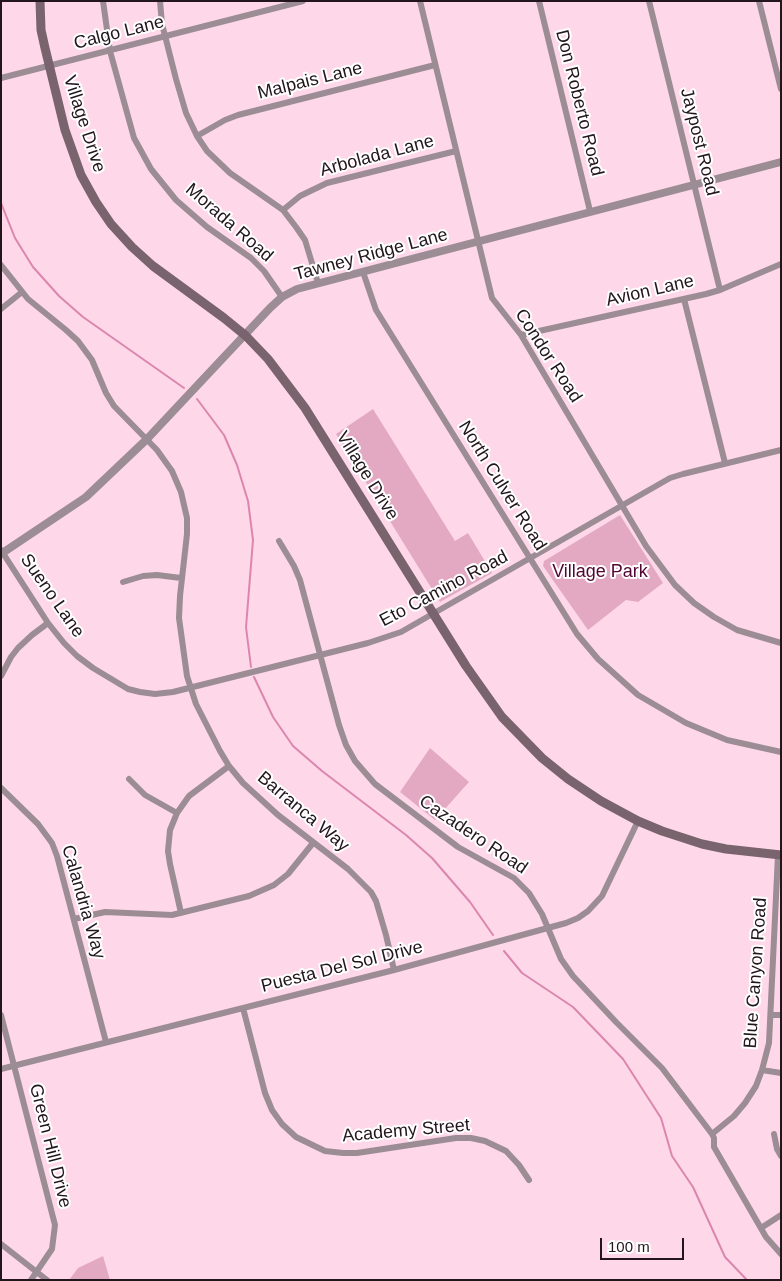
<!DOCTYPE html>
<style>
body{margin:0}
#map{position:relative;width:782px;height:1281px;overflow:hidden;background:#fed8e8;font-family:Arial,sans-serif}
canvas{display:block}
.frame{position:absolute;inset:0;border:2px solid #22151b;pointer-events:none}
.scale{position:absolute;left:600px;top:1238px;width:84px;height:22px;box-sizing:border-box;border:2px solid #22151b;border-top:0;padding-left:6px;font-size:15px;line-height:18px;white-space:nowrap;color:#22151b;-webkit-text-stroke:4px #fff;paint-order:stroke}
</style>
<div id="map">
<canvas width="782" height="1281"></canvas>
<div class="frame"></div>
<div class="scale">100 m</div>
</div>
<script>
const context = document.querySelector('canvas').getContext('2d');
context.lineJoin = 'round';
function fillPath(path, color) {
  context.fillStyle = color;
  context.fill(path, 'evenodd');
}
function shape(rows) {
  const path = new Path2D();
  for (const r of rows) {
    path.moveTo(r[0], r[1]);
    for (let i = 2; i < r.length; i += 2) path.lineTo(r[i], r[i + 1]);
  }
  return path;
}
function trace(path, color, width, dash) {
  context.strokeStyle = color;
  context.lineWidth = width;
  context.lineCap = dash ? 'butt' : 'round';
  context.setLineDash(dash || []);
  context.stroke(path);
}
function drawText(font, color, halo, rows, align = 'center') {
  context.font = font + ' Arial,sans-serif';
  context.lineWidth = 4;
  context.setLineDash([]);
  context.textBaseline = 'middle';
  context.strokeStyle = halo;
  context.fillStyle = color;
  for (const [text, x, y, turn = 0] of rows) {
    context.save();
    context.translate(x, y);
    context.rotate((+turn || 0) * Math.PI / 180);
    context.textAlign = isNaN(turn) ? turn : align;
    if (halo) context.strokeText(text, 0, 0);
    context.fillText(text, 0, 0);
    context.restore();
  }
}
fillPath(shape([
 [373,409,455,541,468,533,492,573,440,602,336,434],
 [620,515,663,583,638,602,626,600,588,630,543,566,544,561],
 [430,748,469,782,435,820,400,792],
 [103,1256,110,1280,69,1280,78,1268]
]), '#e3a9c3');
trace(shape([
 [1,203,15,238,33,267,59,296,83,317,184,388],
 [197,399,224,435,237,465,248,501,253,540,246,627,251,667],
 [254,677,273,717,293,746,322,771,406,835,432,858,470,902,493,935],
 [504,951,522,973,573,1007,623,1059,661,1118,672,1156,693,1187,725,1257,747,1280]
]), '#db86af', 2);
trace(shape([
 [103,1,110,51,134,138,151,169,176,200,207,227,251,258,264,271,282,297],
 [160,1,162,24,176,79,186,113,197,136,207,151,230,173,283,210,296,227,305,240,318,283],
 [420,1,492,298,521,335,646,546,675,585,694,603,714,617,737,630,781,643],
 [539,1,590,211],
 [649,1,720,290],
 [759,1,781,89],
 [1,78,303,1],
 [197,136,225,120,238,115,435,65],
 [283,210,300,196,327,183,456,151],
 [1,265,28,299,66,330,78,341,92,360,106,393,114,406,157,450,172,471,181,492,187,518,187,534,180,596,179,618,187,676,196,704,220,751,229,766,243,783,278,815,348,869,371,892,376,901,386,935,394,970],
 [363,272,376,310,577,634,598,659,638,695,686,723,727,740,781,752],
 [684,299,725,463],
 [1,309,22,292],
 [521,335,706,294,720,290,781,264],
 [279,541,294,566,300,580,339,725,346,745,355,761,375,784,458,847,514,878,529,893,542,914,561,959,573,976,616,1022,662,1068,712,1134,714,1138,714,1147,766,1237,781,1254],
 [1,550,48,623,64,643,77,656,93,668,128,689,140,692,155,694,173,692,368,643,401,632,670,478,683,474,781,450],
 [123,582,143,576,157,575,181,578],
 [1,676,11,657,18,648,32,635,48,623],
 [129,779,145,795,177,813],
 [1,788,38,824,52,843,57,856,106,1042],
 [181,913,170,864,168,851,170,830,177,813,189,796,229,766],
 [74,919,105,912,172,915,249,896,274,885,288,874,313,843],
 [243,1008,265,1093,272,1110,282,1124,296,1137,325,1151,343,1153,357,1153,456,1138,471,1138,485,1141,506,1151,519,1165,529,1180],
 [1,1015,55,1225,52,1249,31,1280],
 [771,1015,781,1015],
 [1,1069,394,970,566,923,578,918,588,911,602,896,638,821],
 [762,1070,781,1073],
 [712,1134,734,1116,745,1103,756,1086,762,1070,769,1043,778,855],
 [774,1134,777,1149,781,1156],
 [761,1228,781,1215],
 [1,1244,47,1280]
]), '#9c8c93', 6);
trace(shape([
 [1,554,86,497,147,439,270,308,282,297,297,289,781,162]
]), '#9c8c93', 8);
trace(shape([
 [40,1,41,30,45,48,65,130,81,175,96,202,111,224,132,247,153,266,224,318,246,336,268,359,305,408,466,666,502,717,542,758,568,779,601,801,638,821,662,831,702,844,726,849,781,855]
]), '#79636d', 9);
drawText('18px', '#22151b', '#fff', [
 ["Calgo Lane",119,33,-14],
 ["Malpais Lane",310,81,-14],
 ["Don Roberto Road",579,103,76],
 ["Village Drive",84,124,72],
 ["Jaypost Road",699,142,76],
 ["Arbolada Lane",377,156,-15],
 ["Morada Road",229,223,41],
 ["Tawney Ridge Lane",371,255,-15],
 ["Avion Lane",650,291,-13],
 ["Condor Road",548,356,57],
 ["Village Drive",367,476,58],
 ["North Culver Road",502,486,58],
 ["Eto Camino Road",444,589,-28],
 ["Sueno Lane",52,596,55],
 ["Barranca Way",303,812,40],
 ["Cazadero Road",473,835,34],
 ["Calandria Way",83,902,74],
 ["Puesta Del Sol Drive",342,967,-14],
 ["Blue Canyon Road",756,973,-86],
 ["Academy Street",406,1131,-5],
 ["Green Hill Drive",50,1146,76]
]);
drawText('18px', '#520534', '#fff', [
 ["Village Park",600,572]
]);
</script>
